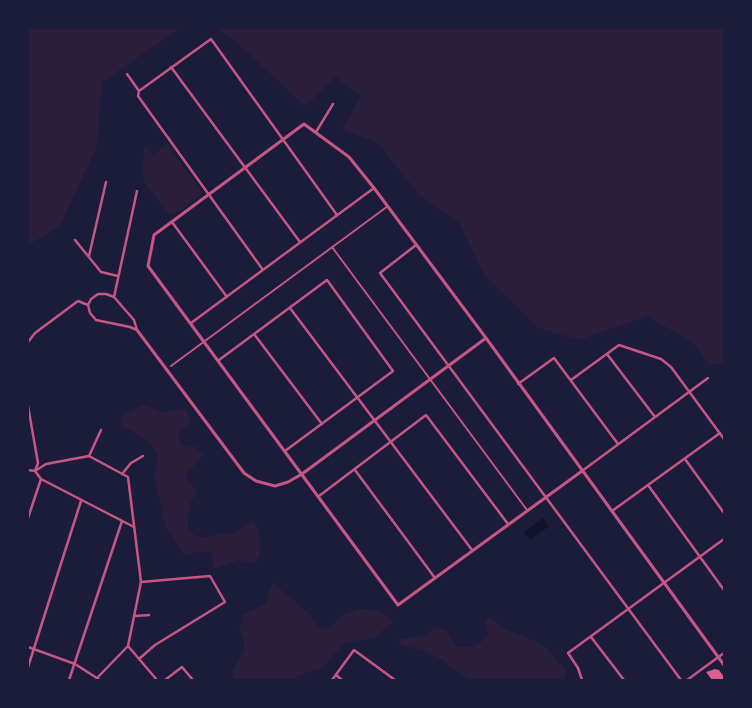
<!DOCTYPE html>
<style>
body{margin:0}
#map{position:relative;width:752px;height:708px;overflow:hidden;background:#1b1b3a;font-family:Arial,sans-serif}
canvas{display:block}
.frame{position:absolute;inset:0;border:29px solid #1b1b3a;pointer-events:none}
</style>
<div id="map">
<canvas width="752" height="708"></canvas>
<div class="frame"></div>
</div>
<script>
const context = document.querySelector('canvas').getContext('2d');
context.lineJoin = 'round';
function fillPath(path, color) {
  context.fillStyle = color;
  context.fill(path, 'evenodd');
}
function shape(rows) {
  const path = new Path2D();
  for (const r of rows) {
    path.moveTo(r[0], r[1]);
    for (let i = 2; i < r.length; i += 2) path.lineTo(r[i], r[i + 1]);
  }
  return path;
}
function trace(path, color, width, dash) {
  context.strokeStyle = color;
  context.lineWidth = width;
  context.lineCap = dash ? 'butt' : 'round';
  context.setLineDash(dash || []);
  context.stroke(path);
}
fillPath(shape([
 [28,28,181,28,102,82,97,146,60,226,33,242,28,249],
 [214,28,724,28,724,363,709,365,695,344,647,316,579,340,538,328,485,276,459,223,419,195,378,143,342,129,361,97,336,77,305,106,234,40],
 [167,144,202,192,201,196,173,215,167,212,145,183,142,172,145,145,153,155],
 [143,405,162,412,186,409,190,423,178,434,181,445,196,447,203,455,185,476,197,492,189,505,188,528,196,537,208,537,221,533,234,534,254,520,259,534,261,552,255,563,238,560,214,569,211,552,198,552,185,555,166,529,154,477,158,456,151,444,139,434,122,427,120,417],
 [273,583,309,613,321,629,331,627,344,615,359,609,381,611,393,622,374,638,344,643,323,668,299,675,293,680,233,680,233,669,244,651,244,638,239,628,242,615,265,604,269,590],
 [490,617,504,628,542,644,566,670,565,680,469,680,441,659,421,650,402,645,398,639,421,636,436,628,445,629,457,647,474,647,488,636,485,622]
]), '#2a1e3b');
fillPath(shape([
 [543,518,549,526,530,540,524,532]
]), '#12122b');
fillPath(shape([
 [715,669,719,670,724,677,724,680,712,680,706,672]
]), '#dd5f8e');
trace(shape([
 [332,247,527,510],
 [171,366,388,206]
]), '#c65784', 2);
trace(shape([
 [171,67,300,242],
 [127,74,139,91,138,96,263,270],
 [139,91,211,39,337,215],
 [316,132,333,104],
 [172,222,227,297],
 [75,240,101,272,118,276],
 [416,245,380,273,681,680],
 [89,256,106,182],
 [98,294,106,294,114,297,134,320,137,330,130,327,96,320,90,313,88,305,91,299,98,294],
 [114,297,137,191],
 [290,308,472,550],
 [191,323,374,188],
 [254,334,322,424],
 [28,342,35,333,78,301,88,305],
 [607,354,655,417],
 [219,360,327,280,393,371,285,451],
 [571,380,619,345,661,359,671,367,724,439],
 [518,384,554,358,618,444],
 [28,406,38,463,35,471,41,479,134,527],
 [89,456,101,430],
 [685,459,724,513],
 [28,470,35,471,46,464,89,456,128,477,141,582,128,646,157,680],
 [355,470,435,578],
 [582,471,708,378],
 [122,474,131,463,143,456],
 [648,485,724,590],
 [319,496,426,415,508,524],
 [612,511,720,433],
 [28,518,41,479],
 [135,616,149,615],
 [591,637,624,680],
 [28,647,75,664,100,680],
 [139,659,155,645,225,602,210,576,141,582],
 [28,667,81,501],
 [336,675,342,680],
 [98,677,128,646],
 [69,680,122,521],
 [165,680,182,667,193,680],
 [332,680,354,650,395,680],
 [582,680,578,668,568,653,724,539],
 [687,680,724,653]
]), '#c65784', 2.5);
trace(shape([
 [137,330,244,473,256,481,275,486,288,482,302,474,486,338],
 [582,471,398,605,148,266,154,235,304,124,349,157,374,188,486,338,724,665]
]), '#c65784', 3);
</script>
